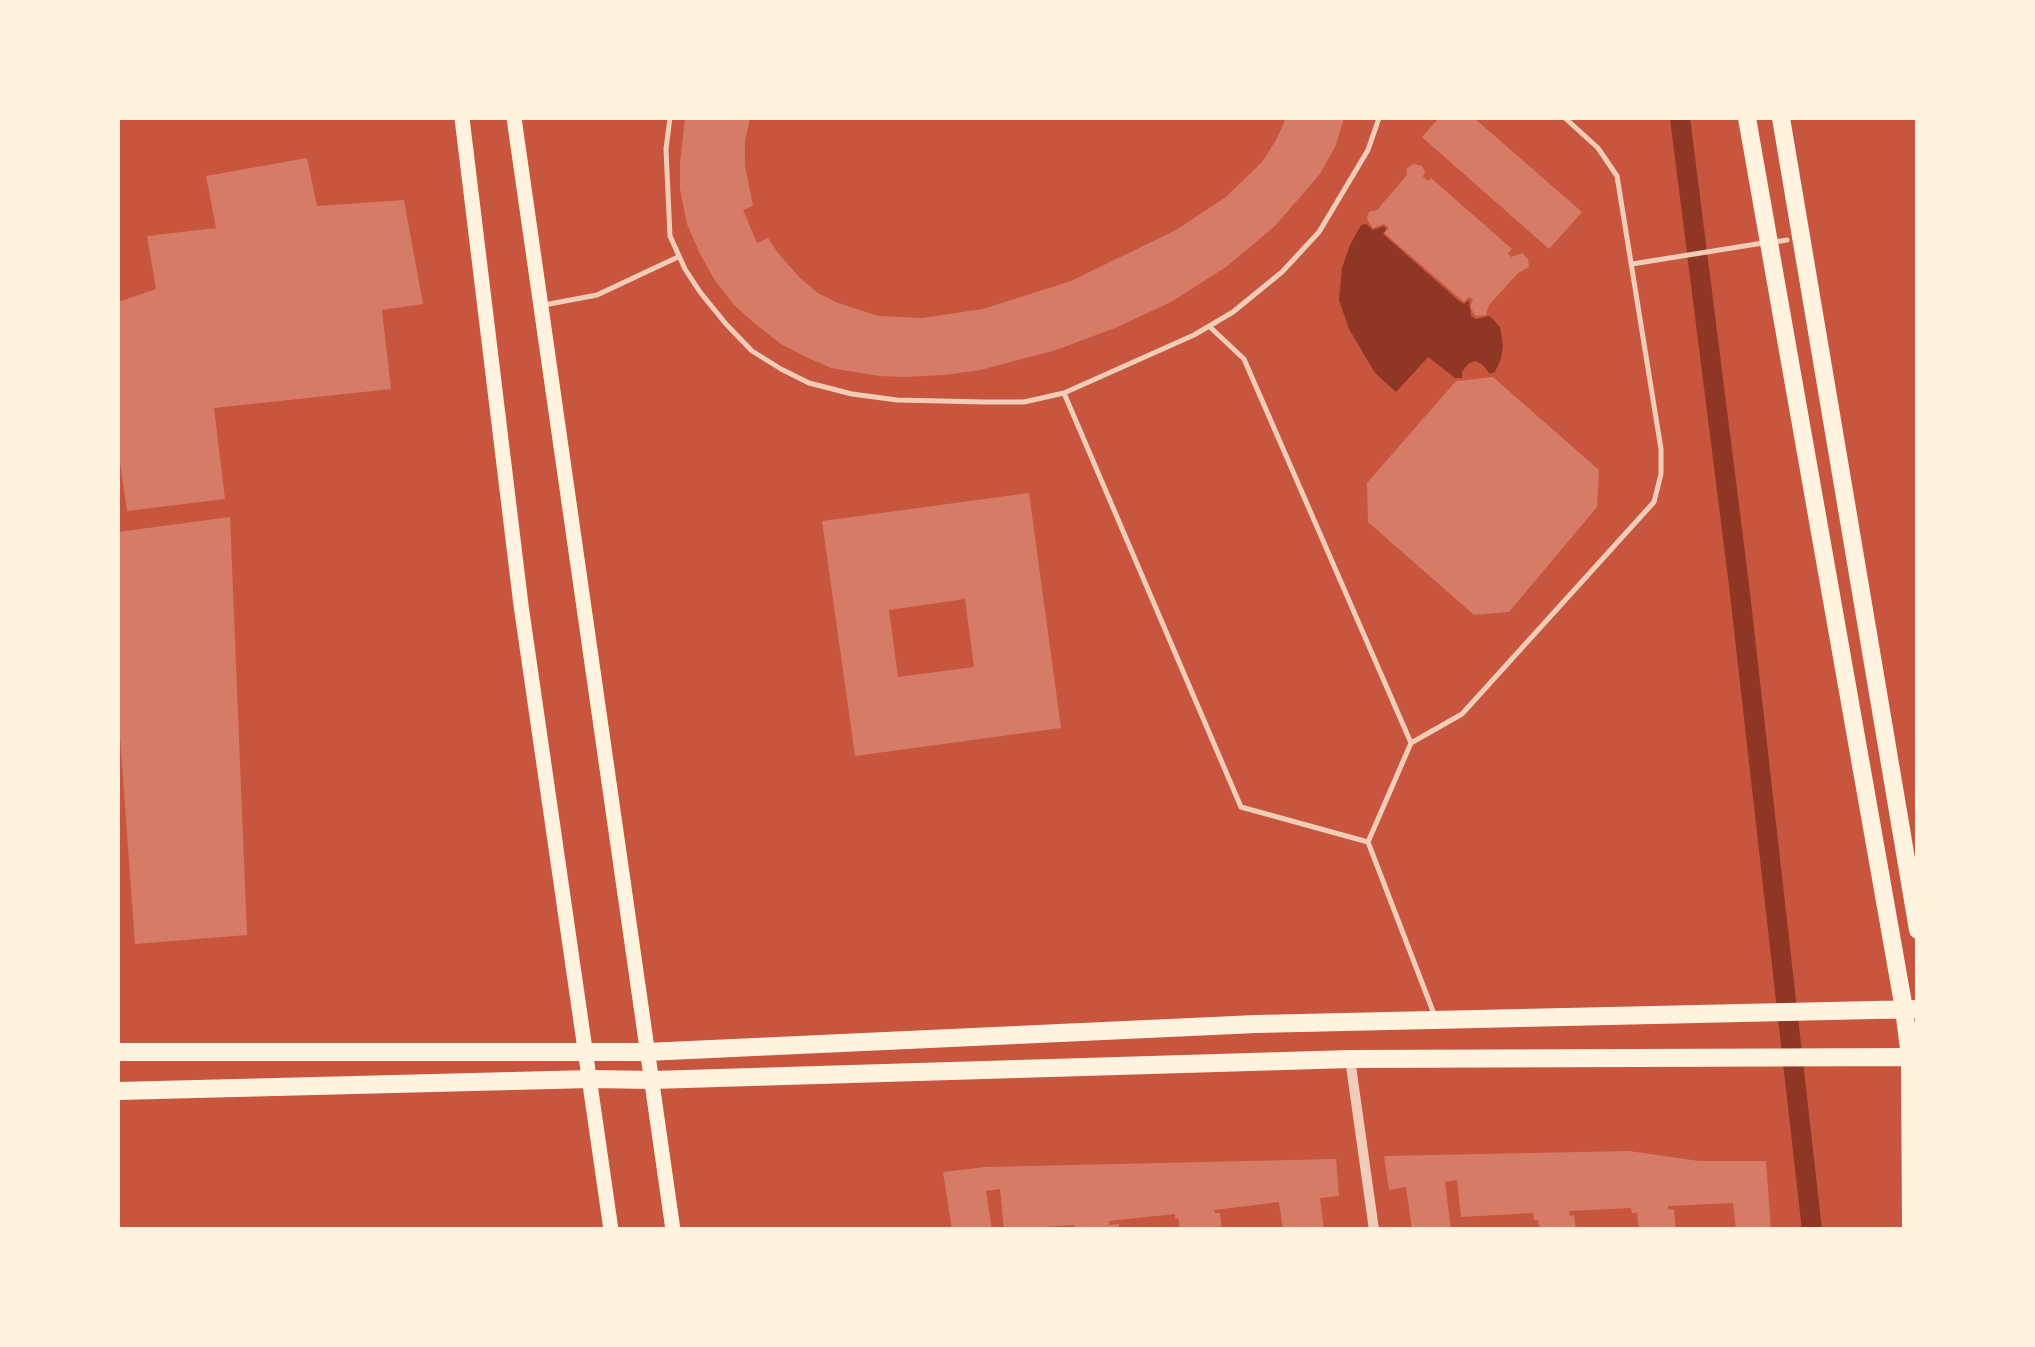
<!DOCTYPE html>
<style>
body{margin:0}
#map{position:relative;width:2035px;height:1347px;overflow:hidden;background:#c8553d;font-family:"Titillium Web",sans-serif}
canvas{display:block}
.frame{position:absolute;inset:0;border:120px solid #fff3e0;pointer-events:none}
</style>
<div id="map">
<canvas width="2035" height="1347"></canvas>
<div class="frame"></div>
</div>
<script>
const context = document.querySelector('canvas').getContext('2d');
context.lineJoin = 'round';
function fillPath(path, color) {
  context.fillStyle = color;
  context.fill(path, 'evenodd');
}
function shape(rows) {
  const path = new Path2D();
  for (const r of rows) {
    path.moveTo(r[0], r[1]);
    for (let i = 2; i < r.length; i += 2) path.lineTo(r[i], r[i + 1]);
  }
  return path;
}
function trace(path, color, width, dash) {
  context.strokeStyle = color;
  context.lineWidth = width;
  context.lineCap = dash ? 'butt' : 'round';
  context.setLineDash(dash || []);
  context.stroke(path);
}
fillPath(shape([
 [1366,224,1373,230,1384,226,1386,229,1383,234,1459,301,1464,304,1469,300,1471,316,1476,319,1489,316,1493,319,1500,327,1503,345,1501,359,1495,372,1490,374,1482,364,1475,361,1468,364,1462,372,1462,378,1455,378,1428,357,1396,392,1375,373,1349,329,1339,300,1342,268,1350,245,1361,225]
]), '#8f3625');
trace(shape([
 [1680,118,1739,585,1812,1230]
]), '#8f3625', 20);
fillPath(shape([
 [685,118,750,118,745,141,745,165,753,206,743,210,757,243,768,238,778,253,800,278,818,293,838,303,878,316,922,318,983,309,1071,281,1176,230,1226,197,1262,162,1276,140,1286,118,1344,118,1336,145,1320,174,1275,226,1226,267,1171,302,1115,328,1056,350,980,370,945,375,904,377,879,376,831,368,804,356,781,344,754,323,734,305,714,279,700,254,687,224,680,189,680,163],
 [1439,118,1474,118,1582,212,1549,249,1422,137],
 [307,158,317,206,404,200,423,304,382,310,391,389,214,408,225,499,127,511,118,448,118,302,156,289,147,236,216,228,206,176],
 [1413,164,1422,166,1425,172,1423,177,1428,181,1431,178,1512,249,1508,253,1511,257,1522,253,1528,259,1529,267,1518,273,1489,305,1486,315,1477,316,1474,314,1470,306,1473,300,1469,297,1464,302,1384,233,1389,228,1384,224,1373,228,1369,223,1367,218,1369,212,1377,210,1407,175,1406,169],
 [1493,377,1599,470,1597,507,1509,612,1474,615,1368,522,1367,483,1456,381],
 [1029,493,1061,728,855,756,822,521],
 [965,599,974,667,898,677,889,610],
 [230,517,247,935,135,944,118,709,118,532],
 [1629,1151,1699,1161,1766,1161,1771,1230,1736,1230,1733,1203,1668,1206,1669,1210,1674,1209,1676,1230,1639,1230,1637,1213,1632,1213,1631,1208,1569,1211,1570,1216,1574,1215,1576,1230,1540,1230,1538,1220,1534,1220,1533,1213,1461,1217,1457,1180,1445,1182,1451,1230,1412,1230,1406,1187,1389,1190,1384,1156],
 [1336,1159,1339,1196,1320,1198,1324,1230,1283,1230,1279,1202,1214,1210,1215,1213,1220,1213,1222,1230,1180,1230,1178,1218,1175,1219,1175,1214,1109,1221,1109,1225,1119,1224,1119,1230,1080,1230,1080,1227,1075,1227,1074,1225,1004,1230,1000,1189,986,1191,992,1230,952,1230,943,1172,985,1167]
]), '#d67c66');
trace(shape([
 [670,118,666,149,670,236,685,269,700,292,726,324,752,351,781,369,809,383,852,394,897,400,984,402,1024,402,1064,393,1194,335,1233,312,1282,272,1319,232,1368,150,1379,118],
 [1774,242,1787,240],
 [1632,264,1763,243],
 [544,305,597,295,678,257],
 [1210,327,1244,359,1411,743,1368,842,1434,1014],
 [1064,393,1241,807,1368,842],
 [1411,743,1462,714,1654,502,1661,474,1661,449,1617,176,1598,148,1565,118]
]), '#f1ccb7', 5);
trace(shape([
 [1350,1059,1374,1230]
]), '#f1ccb7', 10);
trace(shape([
 [462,118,521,605,611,1230],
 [514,118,673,1230]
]), '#fff3e0', 15);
trace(shape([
 [1747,118,1904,1009,1910,1057,1911,1230],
 [1781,118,1918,930],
 [118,1052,646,1052,1256,1024,1918,1009],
 [118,1091,591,1079,652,1080,1350,1059,1918,1057]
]), '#fff3e0', 18);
</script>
